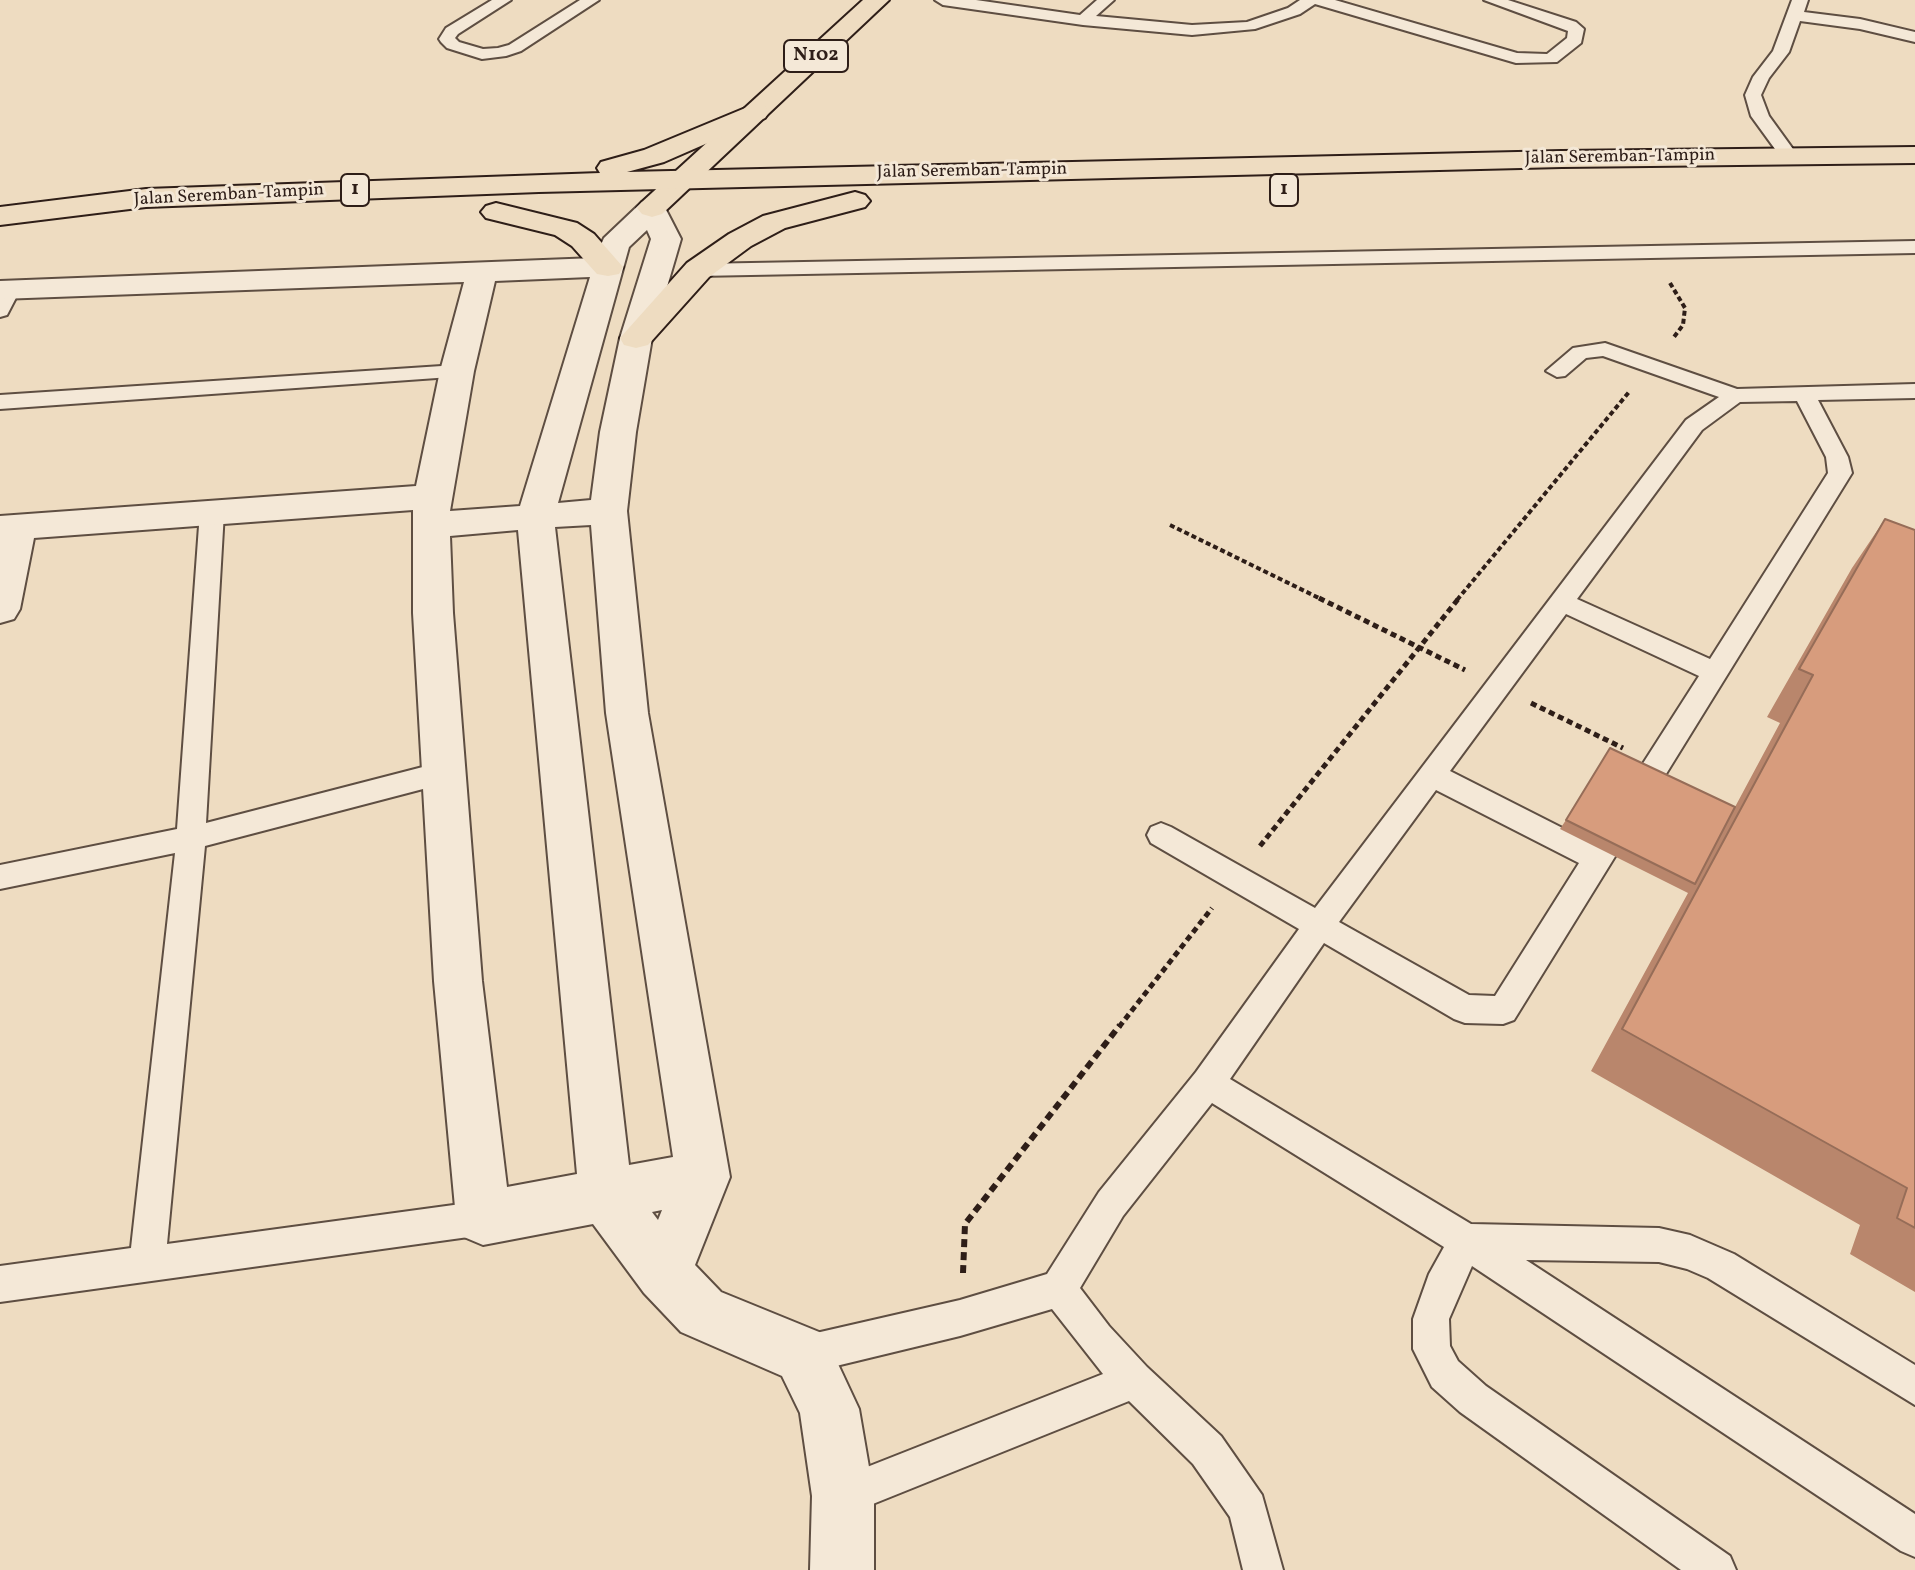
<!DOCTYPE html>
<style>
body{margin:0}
canvas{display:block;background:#eedcc1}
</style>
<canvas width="1915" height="1570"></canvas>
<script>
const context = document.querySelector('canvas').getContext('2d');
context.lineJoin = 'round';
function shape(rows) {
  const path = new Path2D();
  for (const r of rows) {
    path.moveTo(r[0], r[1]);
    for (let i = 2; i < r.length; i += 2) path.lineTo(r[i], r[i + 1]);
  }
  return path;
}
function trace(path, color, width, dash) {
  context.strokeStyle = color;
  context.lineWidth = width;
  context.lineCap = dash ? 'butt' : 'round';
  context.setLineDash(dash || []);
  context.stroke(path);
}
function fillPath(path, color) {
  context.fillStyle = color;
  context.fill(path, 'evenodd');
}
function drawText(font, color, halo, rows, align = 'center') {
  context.font = font + ' Vollkorn,serif';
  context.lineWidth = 6;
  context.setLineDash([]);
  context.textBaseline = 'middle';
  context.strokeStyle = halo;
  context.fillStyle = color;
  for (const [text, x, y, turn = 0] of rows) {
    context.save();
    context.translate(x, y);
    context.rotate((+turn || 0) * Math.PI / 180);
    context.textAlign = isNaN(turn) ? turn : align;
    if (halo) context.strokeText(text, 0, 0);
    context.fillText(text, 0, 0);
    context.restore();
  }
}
const service = shape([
 [492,0,511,0,458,34,455,38,459,42,483,49,498,48,509,45,580,0,599,0,521,51,506,56,482,59,447,48,441,42,439,39,446,28,492,0],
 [935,0,976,0,1080,15,1097,0,1114,0,1096,16,1192,25,1247,22,1288,8,1300,0,1335,0,1517,53,1547,54,1567,38,1568,31,1484,0,1508,0,1576,22,1584,29,1581,43,1557,62,1516,63,1315,4,1300,14,1255,29,1192,35,1083,25,943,5,935,0],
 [1792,0,1808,0,1804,12,1860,19,1915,32,1915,42,1860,29,1800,21,1789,52,1769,78,1761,95,1769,116,1798,156,1789,161,1783,160,1751,116,1745,95,1753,77,1773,51,1792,0],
 [1915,241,1915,253,698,276,688,270,698,264,1915,241],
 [10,284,20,290,7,315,0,317,0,290,10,284],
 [1605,343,1737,389,1915,384,1915,398,1818,400,1848,457,1852,473,1514,1020,1503,1024,1465,1023,1454,1019,1324,943,1230,1079,1471,1224,1659,1228,1690,1235,1734,1254,1915,1365,1915,1405,1708,1278,1687,1269,1659,1262,1526,1260,1915,1514,1915,1557,1901,1551,1472,1266,1449,1319,1450,1346,1458,1361,1486,1386,1730,1556,1736,1570,1681,1570,1460,1412,1432,1387,1413,1349,1413,1319,1429,1274,1444,1247,1212,1103,1123,1216,1080,1288,1109,1326,1147,1367,1221,1436,1262,1495,1283,1570,1243,1570,1230,1517,1193,1464,1129,1401,843,1516,829,1510,823,1496,829,1482,1103,1374,1052,1309,960,1336,803,1374,790,1368,784,1355,790,1342,803,1336,960,1300,1047,1274,1099,1192,1196,1072,1299,929,1151,843,1147,835,1151,827,1161,823,1171,827,1315,908,1686,420,1719,397,1603,356,1586,358,1565,376,1557,377,1546,371,1573,348,1605,343],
 [1797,401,1826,457,1828,473,1710,659,1577,599,1702,430,1740,402,1797,401],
 [1566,614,1699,676,1592,843,1450,771,1566,614],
 [1436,790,1579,863,1495,996,1469,995,1339,922,1436,790],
 [457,365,465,366,468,371,465,376,0,409,0,395,457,365],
 [212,504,220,507,224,512,206,823,446,761,456,764,460,772,456,780,446,783,205,846,167,1244,483,1201,495,1206,500,1218,495,1230,483,1235,0,1302,0,1266,131,1248,175,853,0,889,0,865,177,829,200,512,204,507,212,504]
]);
const minor = shape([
 [652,199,662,202,681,239,652,338,636,432,627,511,648,713,730,1177,695,1265,721,1292,824,1334,859,1409,874,1496,874,1570,810,1570,812,1496,800,1413,782,1376,681,1332,644,1293,593,1224,483,1245,464,1237,456,1218,434,981,413,613,413,510,34,538,20,609,14,619,0,623,0,516,416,486,440,371,464,282,0,299,0,281,595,258,604,238,642,202,652,199],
 [647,230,651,239,620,338,600,432,591,500,558,503,629,247,647,230],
 [590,277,520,506,450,511,474,371,495,281,590,277],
 [591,525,606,713,673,1157,629,1165,555,527,591,525],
 [518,530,577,1174,507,1187,482,981,453,613,450,536,518,530],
 [662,1210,658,1220,652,1212,662,1210]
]);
const primary = shape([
 [863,0,889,0,662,214,652,217,642,214,637,208,642,202,863,0]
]);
const trunk = shape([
 [755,104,765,106,769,112,765,118,664,162,627,172,1562,151,1915,147,1915,163,1562,167,539,192,146,207,0,225,0,207,146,189,600,173,597,168,601,162,644,150,755,104],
 [855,192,865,195,870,201,865,207,785,228,751,246,709,277,648,345,636,348,624,345,620,338,687,263,729,234,763,216,855,192],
 [496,203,577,223,594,234,623,267,619,274,608,276,597,274,572,246,555,235,486,218,481,212,486,206,496,203]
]);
trace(service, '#5e4e42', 4);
trace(minor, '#5e4e42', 4);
trace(primary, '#2e1e18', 4);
trace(trunk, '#2e1e18', 4);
trace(shape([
 [1670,283,1685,308,1683,325,1674,337],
 [1170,525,1323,600],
 [1457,600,1629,392]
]), '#2e1e18', 4, [5, 3]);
trace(shape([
 [1319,598,1465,670],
 [1531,703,1623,748],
 [1260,846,1459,598],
 [1119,1027,1212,908]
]), '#2e1e18', 5, [6, 4]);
trace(shape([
 [963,1273,965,1224,1120,1025]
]), '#2e1e18', 6, [8, 5]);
fillPath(service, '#f4e8d7');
fillPath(minor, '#f4e8d7');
fillPath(primary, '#eedcc1');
fillPath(trunk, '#eedcc1');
fillPath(shape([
 [1885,519,1915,530,1915,1292,1850,1254,1860,1225,1591,1071,1688,893,1560,829,1566,820,1735,807,1780,723,1767,717,1852,568]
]), '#b9866c');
const building = shape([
 [1885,519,1915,530,1915,1228,1897,1218,1907,1188,1622,1029,1813,675,1799,669,1885,519],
 [1610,748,1735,807,1695,884,1566,820,1610,748]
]);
fillPath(building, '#d79c7d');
trace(building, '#966d58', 2);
drawText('18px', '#2e1e18', '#f4e8d7', [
 ["Jalan Seremban-Tampin",1620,158,-1],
 ["Jalan Seremban-Tampin",972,172,-1],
 ["Jalan Seremban-Tampin",229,196,-3]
]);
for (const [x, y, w] of [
 [816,56,64],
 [355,190,28],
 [1284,190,28]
]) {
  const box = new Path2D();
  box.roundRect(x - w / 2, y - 16, w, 32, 6);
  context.fillStyle = '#f4e8d7';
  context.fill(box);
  trace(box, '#2e1e18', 2);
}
drawText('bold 20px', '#2e1e18', null, [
 ["N102",816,56],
 ["1",355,190],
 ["1",1284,190]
]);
</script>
